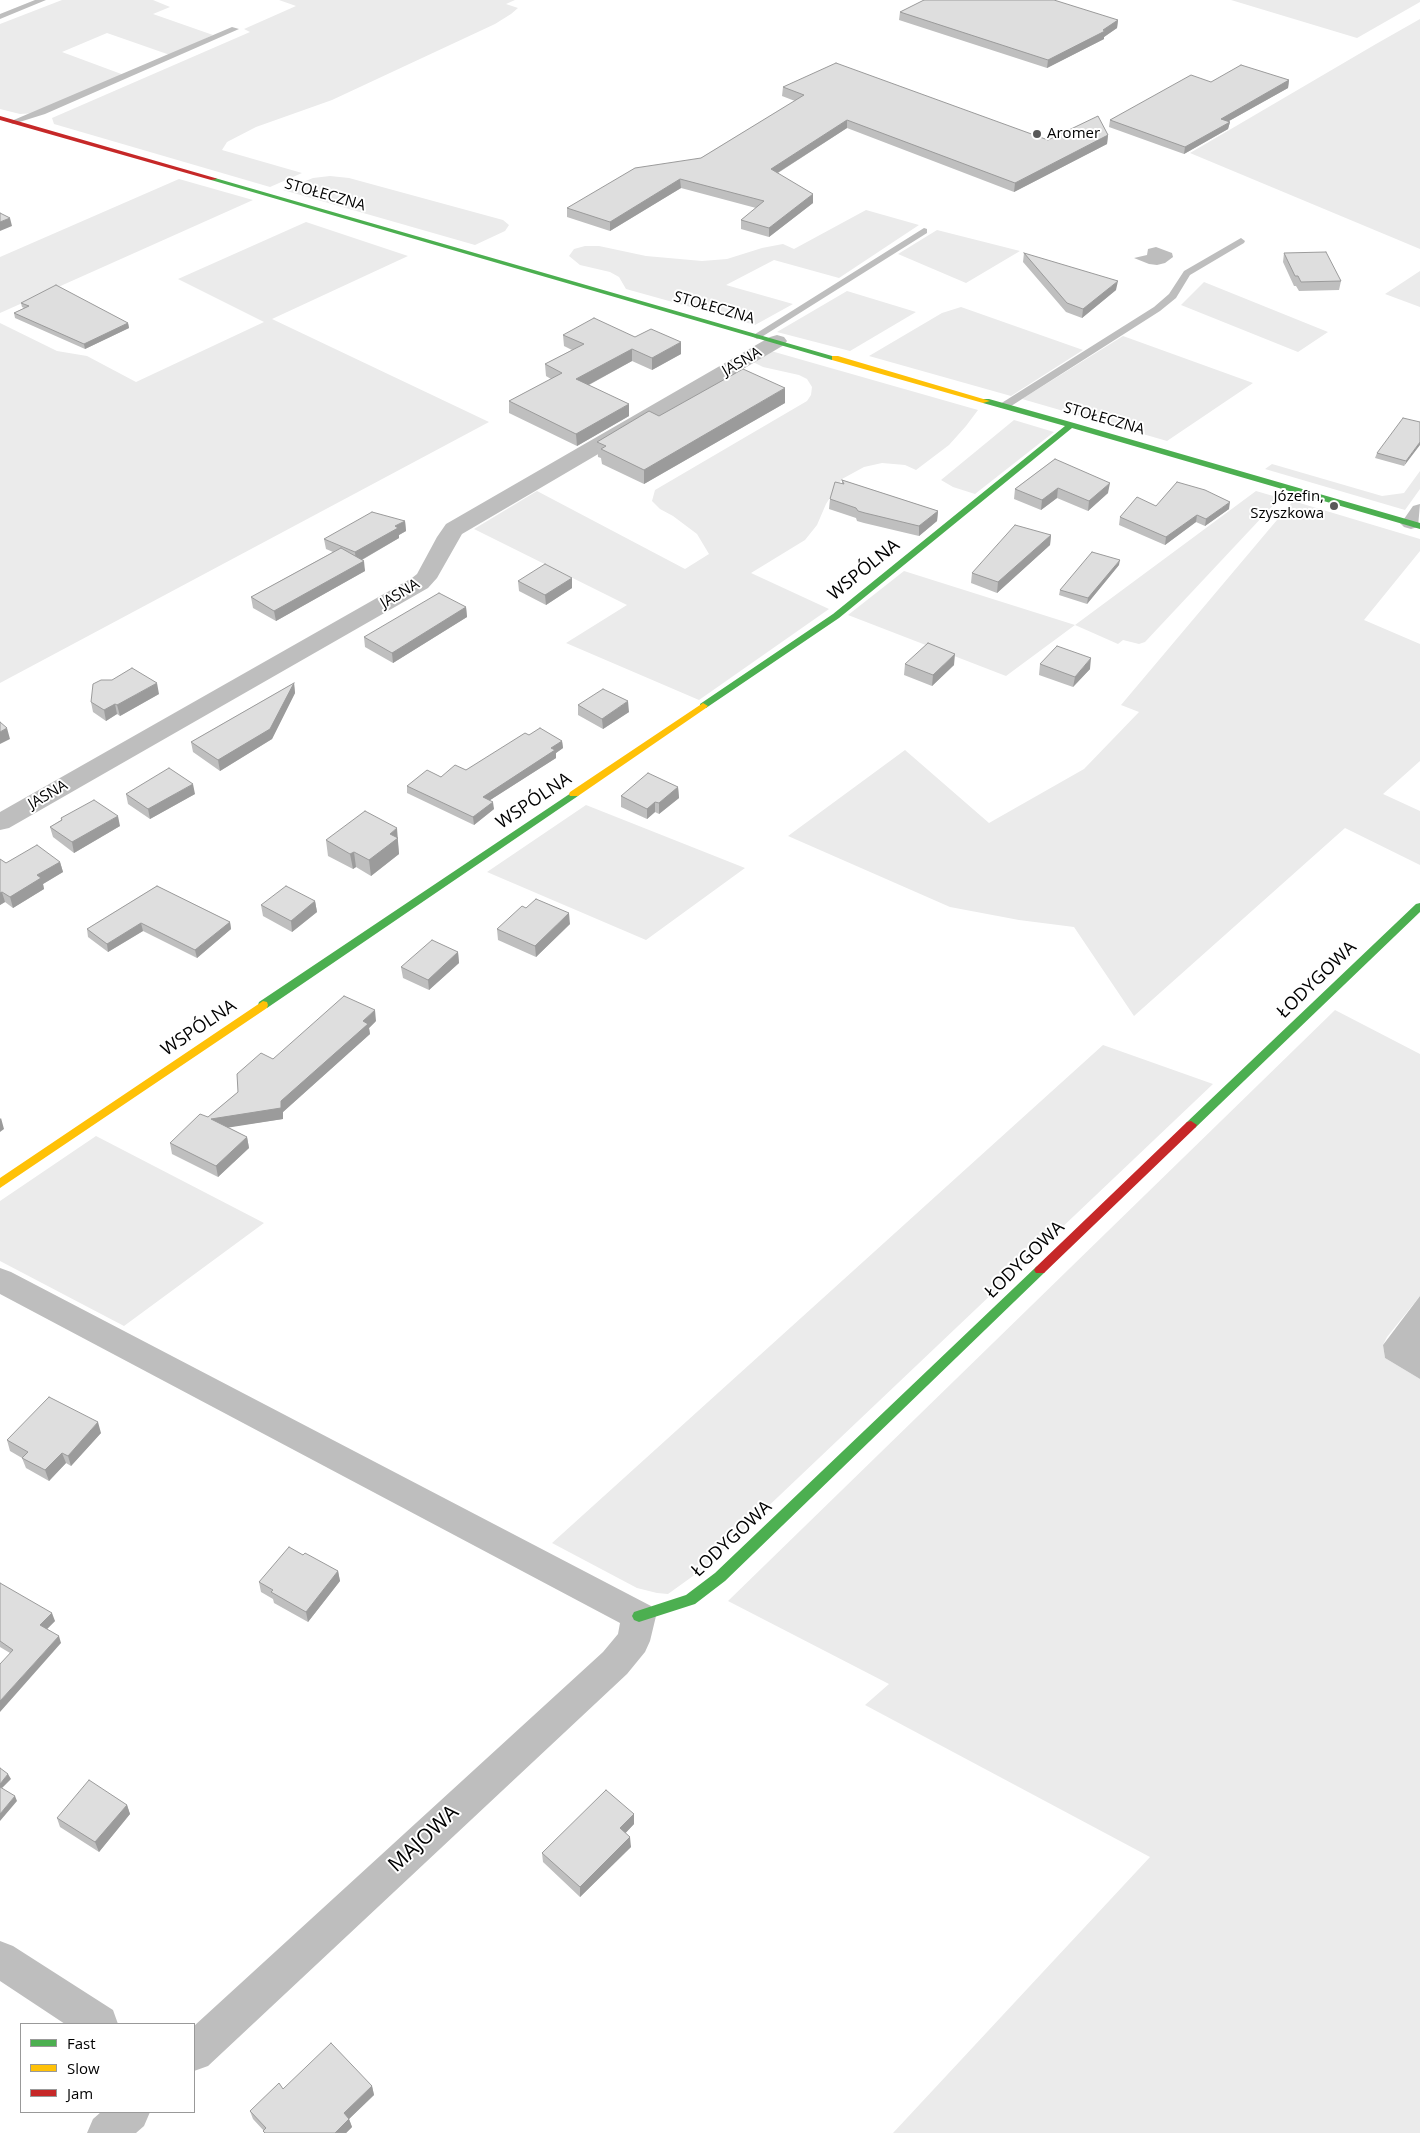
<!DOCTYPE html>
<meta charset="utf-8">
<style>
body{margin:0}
#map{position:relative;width:1420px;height:2133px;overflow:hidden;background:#fff;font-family:"Open Sans",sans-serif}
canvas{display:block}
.legend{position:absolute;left:20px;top:2023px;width:175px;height:90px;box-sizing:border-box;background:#fff;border:1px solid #999;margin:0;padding:6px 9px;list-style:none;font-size:15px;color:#000}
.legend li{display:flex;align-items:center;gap:10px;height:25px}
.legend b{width:25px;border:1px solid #999}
</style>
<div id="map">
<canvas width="1420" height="2133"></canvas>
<ul class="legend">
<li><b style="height:6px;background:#4caf50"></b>Fast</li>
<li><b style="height:6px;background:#ffc107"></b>Slow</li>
<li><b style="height:6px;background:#c62828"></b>Jam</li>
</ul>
</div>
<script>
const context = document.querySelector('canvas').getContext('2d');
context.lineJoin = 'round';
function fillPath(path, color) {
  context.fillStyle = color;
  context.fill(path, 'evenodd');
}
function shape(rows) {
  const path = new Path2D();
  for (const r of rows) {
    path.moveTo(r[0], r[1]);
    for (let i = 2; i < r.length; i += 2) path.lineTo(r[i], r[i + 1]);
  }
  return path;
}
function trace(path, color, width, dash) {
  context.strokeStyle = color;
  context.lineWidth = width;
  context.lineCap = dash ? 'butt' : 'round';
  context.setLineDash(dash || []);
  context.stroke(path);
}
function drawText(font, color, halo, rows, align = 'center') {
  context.font = font + ' "Open Sans",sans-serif';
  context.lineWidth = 4;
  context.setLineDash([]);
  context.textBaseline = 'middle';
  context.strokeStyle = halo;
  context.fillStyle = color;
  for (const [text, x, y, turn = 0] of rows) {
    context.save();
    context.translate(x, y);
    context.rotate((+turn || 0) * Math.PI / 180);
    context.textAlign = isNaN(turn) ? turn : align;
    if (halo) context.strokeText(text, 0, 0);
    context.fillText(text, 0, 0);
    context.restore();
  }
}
fillPath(shape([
 [62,0,153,0,170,7,153,14,213,35,170,55,107,33,62,52,124,75,37,113,20,114,0,109,0,24],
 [279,0,515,0,506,4,518,8,511,14,495,24,332,100,256,127,227,142,222,150,302,173,270,187,54,124,52,118,250,32,244,29,296,6],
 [1231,0,1420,0,1420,2,1357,38],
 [1420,19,1420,249,1190,153,1376,44],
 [330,176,349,178,503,220,509,225,505,231,475,245,283,190,313,178],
 [179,179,253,200,0,313,0,257],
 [866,210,919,225,839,278,774,260,726,285,793,304,755,325,626,289,619,277,610,272,580,265,569,256,574,249,585,246,599,246,646,256,702,261,727,259,762,248,783,244,794,249],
 [306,222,408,256,272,319,489,422,0,683,0,323,57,351,87,356,136,382,264,322,178,279],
 [937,230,1020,251,966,283,898,254],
 [1420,271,1420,307,1385,294],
 [1204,282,1328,332,1298,352,1181,305],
 [847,291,916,312,850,351,777,332],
 [961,307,1083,350,1011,396,869,356,942,313],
 [1123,336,1253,383,1167,441,1022,399],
 [771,351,978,410,966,426,949,445,916,470,905,465,882,463,864,467,842,479,826,504,817,525,805,540,751,573,829,609,699,700,566,643,627,605,474,529,537,491,685,569,709,554,697,534,673,516,660,509,652,501,655,490,807,401,811,395,812,387,807,379,799,375,763,367,753,362],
 [1014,420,1054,432,975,494,953,487,941,480],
 [1272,464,1382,496,1404,493,1420,471,1420,489,1405,510,1265,469],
 [1256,491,1280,498,1145,642,1139,644,1123,640,1118,644,1075,625,1006,676,848,615,904,571,1075,625],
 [1293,501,1420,539,1420,551,1364,620,1420,644,1420,761,1383,794,1420,811,1420,865,1345,828,1134,1016,1074,927,1019,920,950,907,788,836,905,750,989,823,1084,769,1139,712,1121,705],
 [586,805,745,868,646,940,487,872],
 [1335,1010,1420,1054,1420,1296,1387,1337,1383,1345,1385,1358,1420,1379,1420,2133,893,2133,1150,1857,865,1705,889,1684,728,1601],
 [1103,1045,1213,1084,700,1571,668,1594,657,1593,637,1588,552,1543],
 [96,1136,264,1223,124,1326,0,1261,0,1201]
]), '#ebebeb');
fillPath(shape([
 [1156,247,1172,253,1173,257,1165,263,1157,265,1149,264,1134,258,1147,255,1148,249],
 [1420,1296,1420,1379,1385,1358,1383,1345]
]), '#bdbdbd');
fillPath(shape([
 [35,0,46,0,0,19,0,14,35,0],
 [232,27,239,29,45,114,13,124,9,122,232,27],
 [924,228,927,229,927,233,760,338,757,339,752,336,924,228],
 [1241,238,1245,241,1244,243,1190,275,1176,298,1160,311,1008,408,1000,408,1000,404,1154,307,1169,294,1184,271,1241,238]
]), '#bebebe');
fillPath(shape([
 [777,335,784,337,787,341,784,345,462,534,437,578,428,588,9,828,0,830,0,812,412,578,417,574,437,537,446,524,770,337,777,335],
 [1420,504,1418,527,1411,529,1404,527,1400,523,1404,519,1413,506,1420,504],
 [0,1268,11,1272,651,1606,656,1616,650,1641,645,1652,627,1674,208,2066,194,2071,194,2026,603,1652,618,1634,620,1623,0,1294,0,1268],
 [0,1941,13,1946,113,2010,118,2024,65,2024,0,1981,0,1941],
 [101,2112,150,2112,144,2126,136,2133,87,2133,93,2119,101,2112]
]), '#bebebe');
fillPath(shape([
 [211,178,215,178,839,358,832,360,211,180,211,178],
 [983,399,989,399,1074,423,1420,523,1420,529,1072,428,839,618,706,708,700,708,700,704,833,614,1065,426,983,403,983,399],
 [574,791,578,792,579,794,578,796,267,1008,259,1008,258,1005,259,1002,574,791],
 [1420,903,1420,912,1195,1128,1187,1128,1185,1125,1187,1122,1416,904,1420,903],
 [1040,1265,1044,1267,1046,1270,1044,1273,725,1581,695,1604,639,1622,634,1620,632,1616,634,1612,686,1595,715,1573,1036,1267,1040,1265]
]), '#4caf50');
fillPath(shape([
 [832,356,838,356,990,401,983,403,832,360,832,356],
 [703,703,708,706,706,708,578,796,570,796,569,794,570,792,703,703],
 [263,1001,267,1002,268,1005,267,1008,0,1188,0,1178,263,1001]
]), '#ffc107');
fillPath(shape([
 [0,116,215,178,217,179,211,180,0,120,0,116],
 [1191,1121,1197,1125,1195,1128,1044,1273,1036,1273,1034,1270,1036,1267,1187,1122,1191,1121]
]), '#c62828');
fillPath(shape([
 [900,12,1118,20,1117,28,1104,37,1104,39,1047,68,899,20],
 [1289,80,1288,88,1229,121,1230,122,1228,129,1184,154,1109,127,1110,120,1211,82],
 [783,87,1048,140,1108,135,1107,144,1014,192,847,128,778,173,813,203,769,237,741,229,741,220,756,208,681,188,610,231,567,217,567,208,701,158,795,101,782,96],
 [1024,253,1116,290,1082,318,1066,312,1023,262],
 [1284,253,1341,281,1339,290,1299,291,1296,286,1294,286,1283,262],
 [21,303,128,323,129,328,85,349,15,318,14,313,24,308,22,307],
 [563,335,635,337,681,354,652,370,632,361,589,385,629,416,577,446,509,413,509,401,551,379,546,376,545,364,572,350,564,346],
 [785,403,644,484,602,464,601,458,598,457,597,442,659,416],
 [1420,422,1404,466,1375,458,1377,453],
 [1055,459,1108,493,1088,511,1057,498,1041,510,1014,499,1015,489],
 [842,480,938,511,937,521,919,536,864,523,857,521,856,518,829,509,830,499,842,483],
 [1229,509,1205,526,1196,522,1165,545,1119,525,1120,517],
 [405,521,406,531,399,535,399,538,362,560,365,571,276,621,253,608,251,597,333,552,326,549,324,539],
 [1051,535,1050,545,997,593,971,583,972,573],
 [1119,565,1087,604,1059,595,1060,590],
 [572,578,572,588,546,605,519,591,518,581],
 [466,607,467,617,393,663,365,647,364,637],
 [905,664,954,665,932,686,904,675],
 [1040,664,1090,669,1073,687,1039,675],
 [294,683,295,693,272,739,220,771,193,752,191,742],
 [159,694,120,716,117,714,106,721,93,712,91,702],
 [578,705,629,712,603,729,578,715],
 [529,735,562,741,563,748,556,753,556,758,490,800,494,809,474,825,407,793,407,786,466,770],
 [678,787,679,798,659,814,655,812,647,819,621,807,621,796],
 [126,794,195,794,150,819,128,804],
 [61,818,120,826,74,853,53,837,50,827,61,820],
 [326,840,399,844,398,844,399,854,371,876,356,867,353,869,328,856],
 [0,859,6,863,60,862,63,872,43,884,44,889,13,908,5,902,0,905],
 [157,886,230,922,231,929,197,958,143,931,108,952,88,937,87,929],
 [315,901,317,912,292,932,263,916,261,905],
 [570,924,536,957,498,940,497,929],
 [458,952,459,963,429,990,403,978,401,967],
 [376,1021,369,1028,370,1034,283,1112,283,1119,228,1127,247,1137,249,1148,218,1177,172,1154,170,1143,208,1117,238,1092,273,1059],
 [101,1433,71,1466,66,1463,49,1481,26,1468,22,1458,10,1451,7,1440],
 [303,1555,338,1571,340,1581,308,1622,274,1603,273,1599,261,1592,259,1582],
 [0,1583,55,1621,47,1629,61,1643,10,1653,0,1647],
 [127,1805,130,1814,99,1852,60,1827,57,1818],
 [634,1814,634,1824,625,1833,631,1847,580,1897,543,1862,542,1853],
 [372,2086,374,2095,349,2119,352,2127,346,2133,264,2133,264,2131,253,2119,250,2111,283,2089]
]), '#bfbfbf');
fillPath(shape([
 [1118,20,1117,28,1104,37,1104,39,1047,68,1048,60,1103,30],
 [1289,80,1288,88,1220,126,1221,119],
 [847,120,847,128,771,177,771,169],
 [1230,122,1228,129,1184,154,1185,147],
 [1108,135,1107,144,1014,192,1015,183],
 [680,179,681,188,610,231,610,222],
 [813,194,813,203,769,237,769,228],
 [10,218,12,226,0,231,0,222],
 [1118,281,1116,290,1082,318,1083,309],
 [128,323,129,328,85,349,84,344],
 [681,342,681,354,652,370,652,358],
 [632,349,632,361,577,391,576,379],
 [785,388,785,403,644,484,644,470],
 [629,404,629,416,577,446,576,434],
 [1420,442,1420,445,1404,466,1406,461],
 [1110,483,1108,493,1088,511,1089,501],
 [1058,488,1057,498,1041,510,1042,500],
 [1230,502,1229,509,1205,526,1206,519],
 [938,511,937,521,919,536,919,526],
 [1197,515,1196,522,1165,545,1166,537],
 [405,521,406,531,399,535,399,538,356,563,355,552,395,526],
 [1051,535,1050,545,997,593,998,582],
 [1120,560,1119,565,1087,604,1088,598],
 [364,561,365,571,276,621,274,611],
 [572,578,572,588,546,605,545,595],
 [466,607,467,617,393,663,392,653],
 [955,654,954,665,932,686,933,675],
 [1091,658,1090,669,1073,687,1075,677],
 [157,683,159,694,120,716,117,705],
 [294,683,295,693,272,739,220,771,218,760],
 [628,701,629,712,603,729,602,719],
 [115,704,117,714,106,721,104,710],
 [7,728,10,739,0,744,0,732],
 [562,741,563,748,556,753,556,758,484,804,483,797,551,748],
 [193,784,195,794,150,819,148,809],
 [678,787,679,798,659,814,659,803],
 [493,802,494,809,474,825,473,817],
 [655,802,655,812,647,819,647,809],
 [118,816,120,826,74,853,72,842],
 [397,828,399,854,371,876,369,860,390,834],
 [354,852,356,867,353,869,350,854],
 [60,862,63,872,43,884,44,889,13,908,10,897,37,875],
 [2,892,5,902,0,905,0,893],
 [315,901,317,912,292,932,291,921],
 [569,913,570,924,536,957,535,946],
 [230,922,231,929,197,958,195,950],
 [141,923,143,931,108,952,107,944],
 [458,952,459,963,429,990,428,980],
 [375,1010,376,1021,369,1028,370,1034,283,1112,283,1119,213,1130,211,1119,363,1021],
 [1,1118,4,1129,0,1132,0,1119],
 [247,1137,249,1148,218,1177,216,1166],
 [98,1422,101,1433,71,1466,68,1456],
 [62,1453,66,1463,49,1481,45,1470],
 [338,1571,340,1581,308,1622,306,1612],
 [52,1613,55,1621,43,1633,40,1625],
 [59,1636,61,1643,0,1712,0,1701],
 [8,1774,11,1779,0,1790,0,1784],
 [15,1796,17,1801,0,1821,0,1814],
 [127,1805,130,1814,99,1852,95,1842],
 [634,1814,634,1824,621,1838,620,1828],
 [630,1837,631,1847,580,1897,580,1887],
 [372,2086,374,2095,349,2119,352,2127,346,2133,335,2133,344,2113]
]), '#9b9b9b');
const building = shape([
 [924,0,1054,0,1118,20,1103,30,1105,31,1048,60,900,12,924,0],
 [836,63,1048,140,1098,116,1108,135,1015,183,847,120,771,169,813,194,769,228,741,220,764,201,680,179,610,222,567,208,635,168,701,158,804,95,783,87,836,63],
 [1241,65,1289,80,1221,119,1230,122,1185,147,1110,120,1191,75,1211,82,1241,65],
 [0,213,10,218,0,222,0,213],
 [1326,252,1341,281,1301,282,1298,276,1295,276,1284,253,1326,252],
 [1024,253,1118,281,1083,309,1067,303,1024,253],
 [56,285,128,323,84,344,14,313,29,306,21,303,56,285],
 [594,318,635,337,651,329,681,342,652,358,632,349,576,379,629,404,576,434,509,401,562,373,545,364,584,344,563,335,594,318],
 [743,369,785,388,644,470,601,449,606,446,597,442,649,411,659,416,743,369],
 [1403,418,1420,422,1420,442,1406,461,1377,453,1403,418],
 [1055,459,1110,483,1089,501,1058,488,1042,500,1015,489,1055,459],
 [842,480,938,511,919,526,865,513,858,511,856,508,830,499,835,482,844,484,842,480],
 [1177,482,1205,490,1230,502,1206,519,1197,515,1166,537,1120,517,1137,497,1156,506,1177,482],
 [372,512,405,521,395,526,398,528,355,552,324,539,372,512],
 [1015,525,1051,535,998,582,972,573,1015,525],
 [341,548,364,561,274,611,251,597,341,548],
 [1092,552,1120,560,1088,598,1060,590,1092,552],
 [545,564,572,578,545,595,518,581,545,564],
 [439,593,466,607,392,653,364,637,439,593],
 [928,643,955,654,933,675,905,664,928,643],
 [1057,646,1091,658,1075,677,1040,664,1057,646],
 [132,668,157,683,117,705,115,704,104,710,91,702,93,684,101,680,112,680,132,668],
 [294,683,270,729,218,760,191,742,294,683],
 [603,689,628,701,602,719,578,705,603,689],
 [0,722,7,728,0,732,0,722],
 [540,728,562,741,551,748,555,750,483,797,493,802,473,817,407,786,427,770,441,777,455,765,466,770,525,733,529,735,540,728],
 [169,768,193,784,148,809,126,794,169,768],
 [648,773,678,787,659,803,655,802,647,809,621,796,648,773],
 [94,800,118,816,72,842,50,827,62,820,61,818,94,800],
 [365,811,397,828,390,834,398,838,369,860,354,852,350,854,326,840,365,811],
 [37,845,60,862,37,875,41,878,10,897,2,892,0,893,0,859,6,863,37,845],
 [157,886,230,922,195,950,141,923,107,944,87,929,157,886],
 [286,886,315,901,291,921,261,905,286,886],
 [536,899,569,913,535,946,497,929,522,906,526,908,536,899],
 [432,940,458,952,428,980,401,967,432,940],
 [344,996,375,1010,363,1021,368,1024,281,1101,281,1108,211,1119,247,1137,216,1166,170,1143,200,1114,208,1117,238,1092,237,1074,261,1053,273,1059,344,996],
 [49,1397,98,1422,68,1456,62,1453,45,1470,22,1458,28,1452,7,1440,49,1397],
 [289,1547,303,1555,305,1553,338,1571,306,1612,271,1592,273,1590,259,1582,289,1547],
 [0,1583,52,1613,40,1625,59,1636,0,1701,0,1664,13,1650,0,1641,0,1583],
 [0,1768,8,1774,0,1784,0,1768],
 [89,1780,127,1805,95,1842,57,1818,89,1780],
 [0,1787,15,1796,0,1814,0,1787],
 [606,1790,634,1814,620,1828,630,1837,580,1887,542,1853,606,1790],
 [331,2043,372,2086,344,2113,349,2119,335,2133,265,2133,263,2131,266,2128,250,2111,279,2083,283,2089,331,2043]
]);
fillPath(building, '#dedede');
trace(building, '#9b9b9b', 1);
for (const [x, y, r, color] of [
 [1037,134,5,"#595959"],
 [1334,506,5,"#595959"]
]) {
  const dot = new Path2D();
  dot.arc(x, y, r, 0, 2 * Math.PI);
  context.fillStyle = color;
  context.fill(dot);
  trace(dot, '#fff', 2);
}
drawText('15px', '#000', '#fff', [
 ["Aromer",1047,134],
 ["Józefin,",1324,497,"right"],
 ["Szyszkowa",1324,514,"right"]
], 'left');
drawText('15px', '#000', '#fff', [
 ["STOŁECZNA",325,195,16],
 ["STOŁECZNA",714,308,16],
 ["JASNA",742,362,-30],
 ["STOŁECZNA",1104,419,16],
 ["JASNA",400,594,-31],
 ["JASNA",48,795,-30]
]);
drawText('18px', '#000', '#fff', [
 ["WSPÓLNA",864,570,-39],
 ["WSPÓLNA",534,801,-34],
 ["ŁODYGOWA",1317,980,-44],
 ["WSPÓLNA",199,1028,-34],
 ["ŁODYGOWA",1025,1260,-44],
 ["ŁODYGOWA",732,1539,-43]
]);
drawText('21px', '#000', '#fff', [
 ["MAJOWA",424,1839,-43]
]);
</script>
